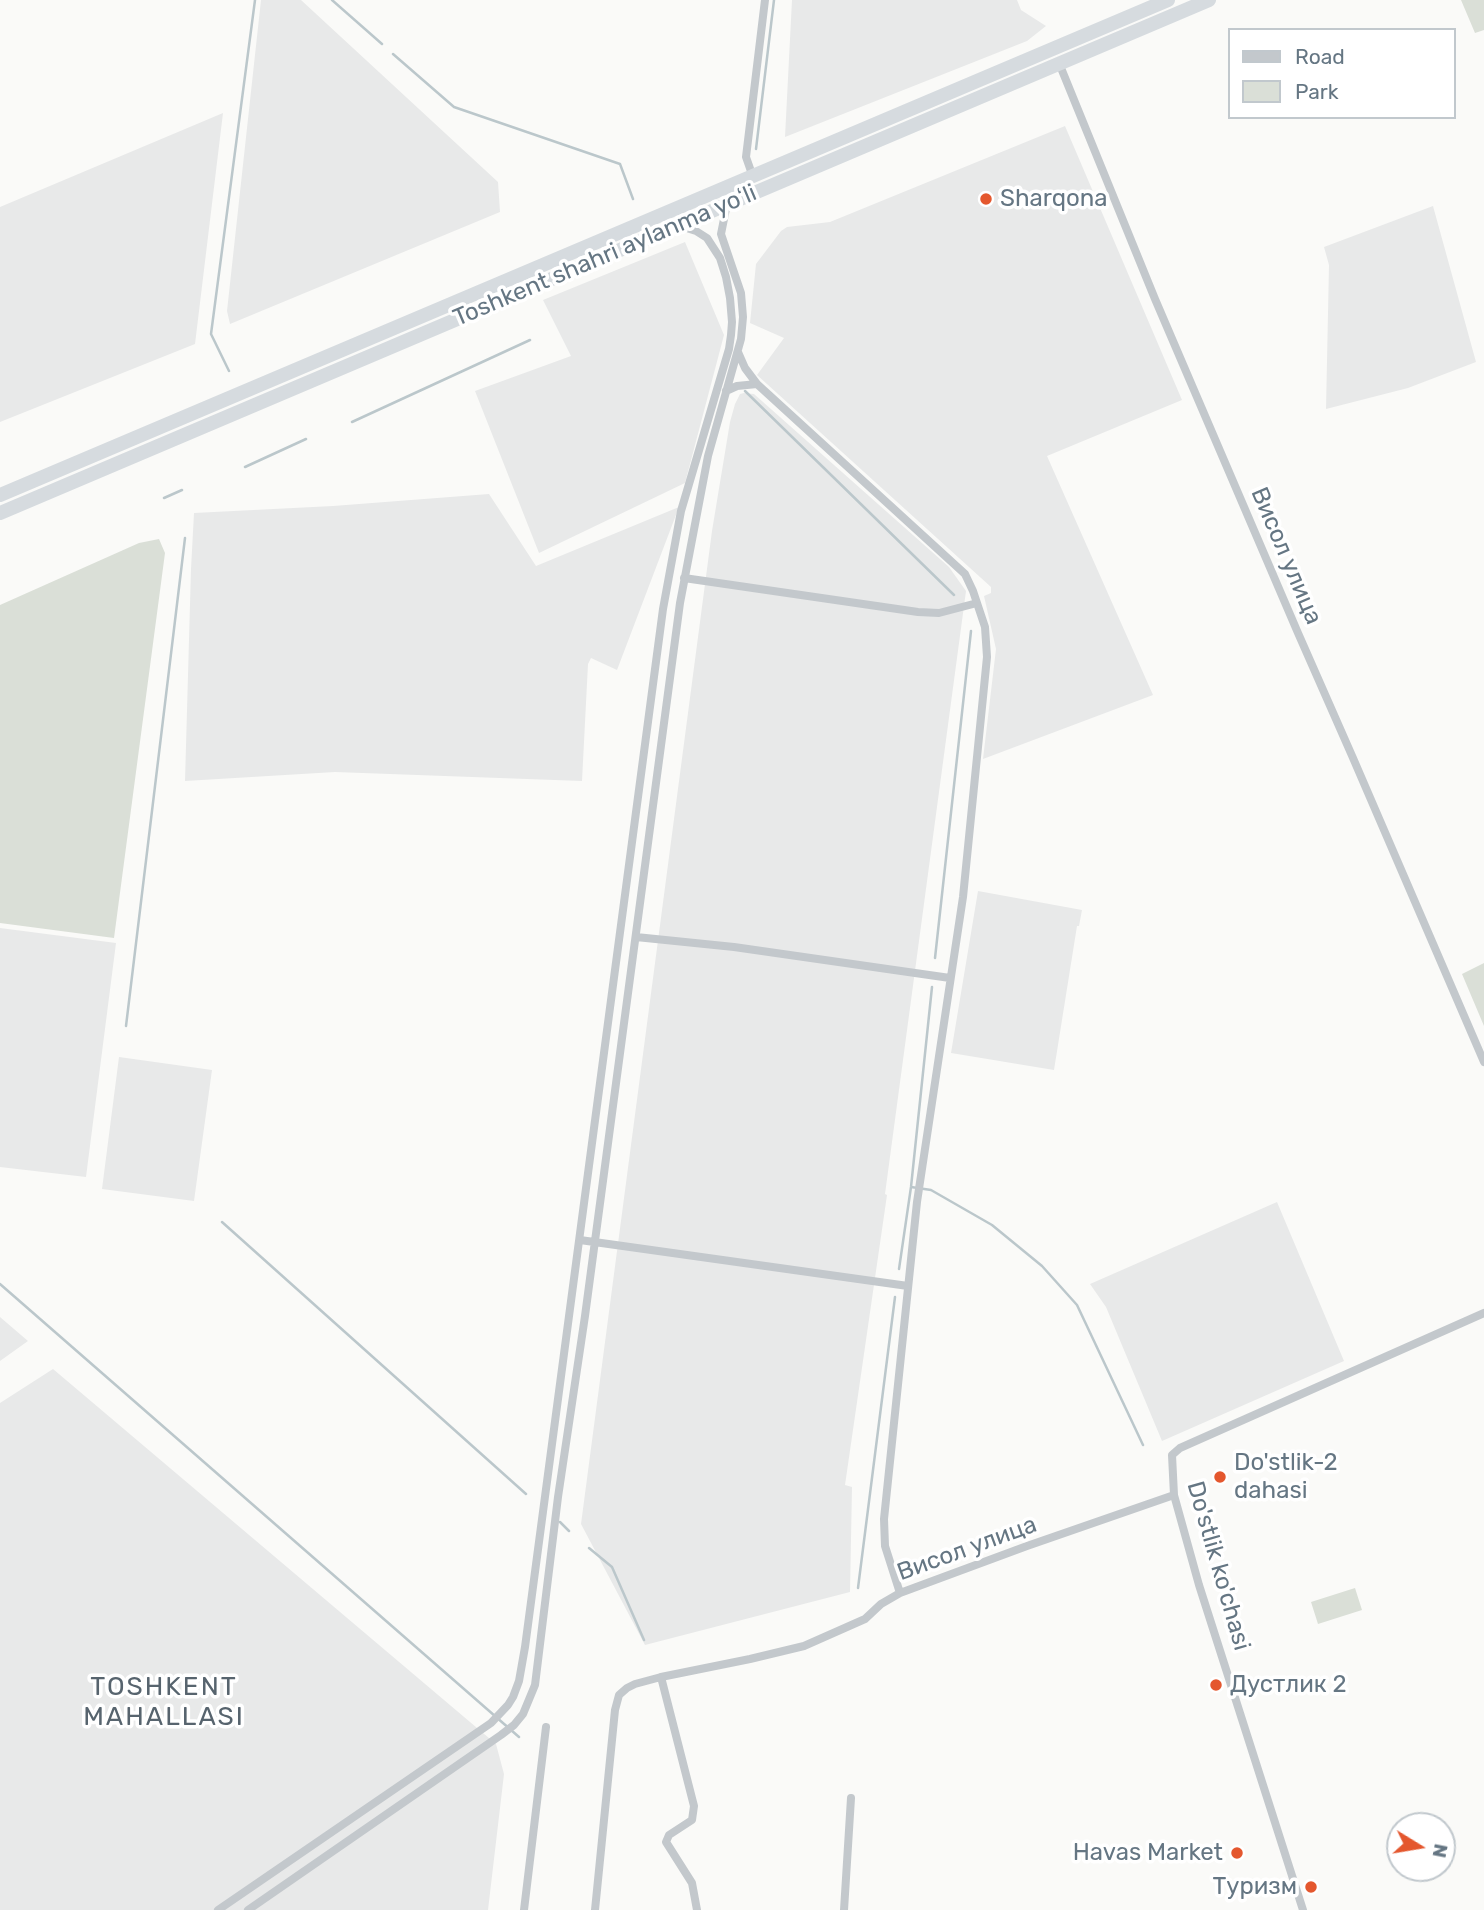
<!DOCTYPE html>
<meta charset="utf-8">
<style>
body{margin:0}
#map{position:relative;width:1484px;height:1910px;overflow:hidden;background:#fafaf8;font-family:Rubik,sans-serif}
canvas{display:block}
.legend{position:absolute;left:1228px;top:28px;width:228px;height:91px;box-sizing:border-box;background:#fff;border:2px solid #c1c8cd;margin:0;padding:9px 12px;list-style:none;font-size:21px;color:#657683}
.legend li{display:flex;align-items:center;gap:14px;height:35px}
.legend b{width:35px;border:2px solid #c1c8cd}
.north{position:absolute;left:1386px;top:1812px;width:70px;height:70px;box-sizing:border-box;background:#fff;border:2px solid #c1c8cd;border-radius:50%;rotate:101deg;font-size:19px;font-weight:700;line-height:28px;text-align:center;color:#657683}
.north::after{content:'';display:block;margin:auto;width:24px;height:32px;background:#e4572e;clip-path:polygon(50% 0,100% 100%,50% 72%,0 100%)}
</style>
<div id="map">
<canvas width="1484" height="1910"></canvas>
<ul class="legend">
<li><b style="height:9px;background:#c3c8cc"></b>Road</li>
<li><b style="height:19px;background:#dadfd7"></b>Park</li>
</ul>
<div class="north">N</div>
</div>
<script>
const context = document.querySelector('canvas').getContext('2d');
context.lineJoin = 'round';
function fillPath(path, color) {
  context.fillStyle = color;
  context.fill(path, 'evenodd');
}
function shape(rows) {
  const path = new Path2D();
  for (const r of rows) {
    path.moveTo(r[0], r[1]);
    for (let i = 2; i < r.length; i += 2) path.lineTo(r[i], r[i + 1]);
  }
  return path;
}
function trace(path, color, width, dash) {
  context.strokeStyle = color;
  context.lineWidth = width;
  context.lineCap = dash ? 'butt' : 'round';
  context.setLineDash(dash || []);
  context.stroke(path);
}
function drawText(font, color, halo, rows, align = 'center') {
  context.font = font + ' Rubik,sans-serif';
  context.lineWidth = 7;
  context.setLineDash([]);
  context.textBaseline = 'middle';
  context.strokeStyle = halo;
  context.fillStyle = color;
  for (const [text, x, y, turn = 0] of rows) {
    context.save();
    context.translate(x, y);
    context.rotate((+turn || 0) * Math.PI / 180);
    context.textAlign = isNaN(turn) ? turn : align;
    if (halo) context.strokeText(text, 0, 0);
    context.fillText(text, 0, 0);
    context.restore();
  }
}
fillPath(shape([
 [261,0,301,0,498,182,500,212,230,324,227,311],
 [792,0,1017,0,1021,10,1046,26,1027,41,785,137],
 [223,113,195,344,0,422,0,207],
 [1065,126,1182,400,1047,456,1153,695,983,759,996,649,984,596,991,593,991,587,757,375,784,338,750,323,756,264,781,231,787,227,830,222],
 [1433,206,1476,362,1408,388,1326,409,1329,265,1324,247],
 [685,242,724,335,685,483,539,553,475,391,571,356,543,300],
 [744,393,754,394,949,567,966,591,885,1194,887,1195,845,1485,852,1487,850,1592,645,1645,581,1524,712,531,730,422,735,404,740,394],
 [489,494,536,566,679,507,617,670,591,658,588,664,582,781,335,772,185,781,191,569,194,513,333,506],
 [978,891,1082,910,1079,926,1077,926,1054,1070,951,1053],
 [0,928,116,943,86,1177,0,1167],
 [119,1057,212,1070,194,1201,102,1189],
 [1277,1202,1344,1361,1162,1441,1106,1307,1090,1284],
 [0,1317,28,1341,0,1361],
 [53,1369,496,1744,504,1774,488,1910,0,1910,0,1403]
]), '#e8e9e9');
fillPath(shape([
 [1461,0,1484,0,1484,30,1475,33],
 [159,539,165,553,114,938,0,923,0,605,139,543],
 [1484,963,1484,1026,1462,974],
 [1355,1588,1362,1610,1318,1624,1311,1602]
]), '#dadfd7');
trace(shape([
 [332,0,382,44],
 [393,54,454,107,620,164,633,199],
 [756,149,774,0],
 [229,371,211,334,255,0],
 [745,391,954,595],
 [352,422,530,340],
 [245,467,306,439],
 [164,498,182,490],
 [935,958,971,631],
 [126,1026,185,538],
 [911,1187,931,1190,992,1225,1042,1266,1077,1305,1143,1445],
 [222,1222,526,1494],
 [899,1269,911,1187,932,987],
 [0,1284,519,1737],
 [560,1522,569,1531],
 [589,1548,612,1567,644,1640],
 [858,1588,895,1297]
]), '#bbc7cb', 2.5);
trace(shape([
 [1059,63,1155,299,1298,633,1353,758,1484,1062],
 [753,177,746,157,765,0],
 [738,352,745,368,757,384,965,574,973,591,985,627,987,657,963,897,917,1202,884,1519,885,1546,900,1593],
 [726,391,737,386,757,384],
 [684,578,918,612,939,613,977,603],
 [636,937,734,947,950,978],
 [580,1240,908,1286],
 [661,1677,694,1806,692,1820,669,1835,666,1842,692,1883,697,1910],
 [218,1910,491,1723,508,1705,513,1697,519,1681,525,1647,663,609,681,511,729,349,731,335,732,322,730,298,726,277,720,258,707,238,696,231,680,226],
 [248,1910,501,1735,514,1725,523,1714,535,1685,558,1497,585,1316,680,603,708,456,741,339,743,317,741,293,721,234,727,204],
 [524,1910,546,1727],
 [595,1910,615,1710,619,1695,627,1688,635,1684,661,1677,750,1659,804,1646,865,1619,881,1604,900,1593,1027,1546,1174,1495],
 [844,1910,851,1798],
 [1303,1910,1199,1585,1174,1495,1172,1455,1180,1448,1484,1313]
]), '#c3c8cc', 8);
trace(shape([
 [0,495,1168,0],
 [0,513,1209,0]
]), '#d6dbdf', 14);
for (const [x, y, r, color] of [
 [986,199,7,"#e4572e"],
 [1220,1477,7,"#e4572e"],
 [1216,1685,7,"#e4572e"],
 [1237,1853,7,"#e4572e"],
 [1311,1887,7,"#e4572e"]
]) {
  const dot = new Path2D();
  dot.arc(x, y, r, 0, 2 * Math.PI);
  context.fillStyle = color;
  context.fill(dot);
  trace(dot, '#fff', 2.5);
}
drawText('24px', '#657683', '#fff', [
 ["Sharqona",1000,199],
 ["Do'stlik-2",1234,1463],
 ["dahasi",1234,1491],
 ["Дустлик 2",1230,1685],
 ["Havas Market",1223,1853,"right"],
 ["Туризм",1297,1887,"right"]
], 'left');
drawText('24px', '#657683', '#fff', [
 ["Toshkent shahri aylanma yoʻli",605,256,-23],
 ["Висол улица",1286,556,67],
 ["Висол улица",967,1549,-20],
 ["Do'stlik ko'chasi",1218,1566,74]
]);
context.letterSpacing = '2px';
drawText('26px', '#57646e', '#fff', [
 ["TOSHKENT",164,1687],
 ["MAHALLASI",164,1717]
]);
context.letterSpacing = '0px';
</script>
